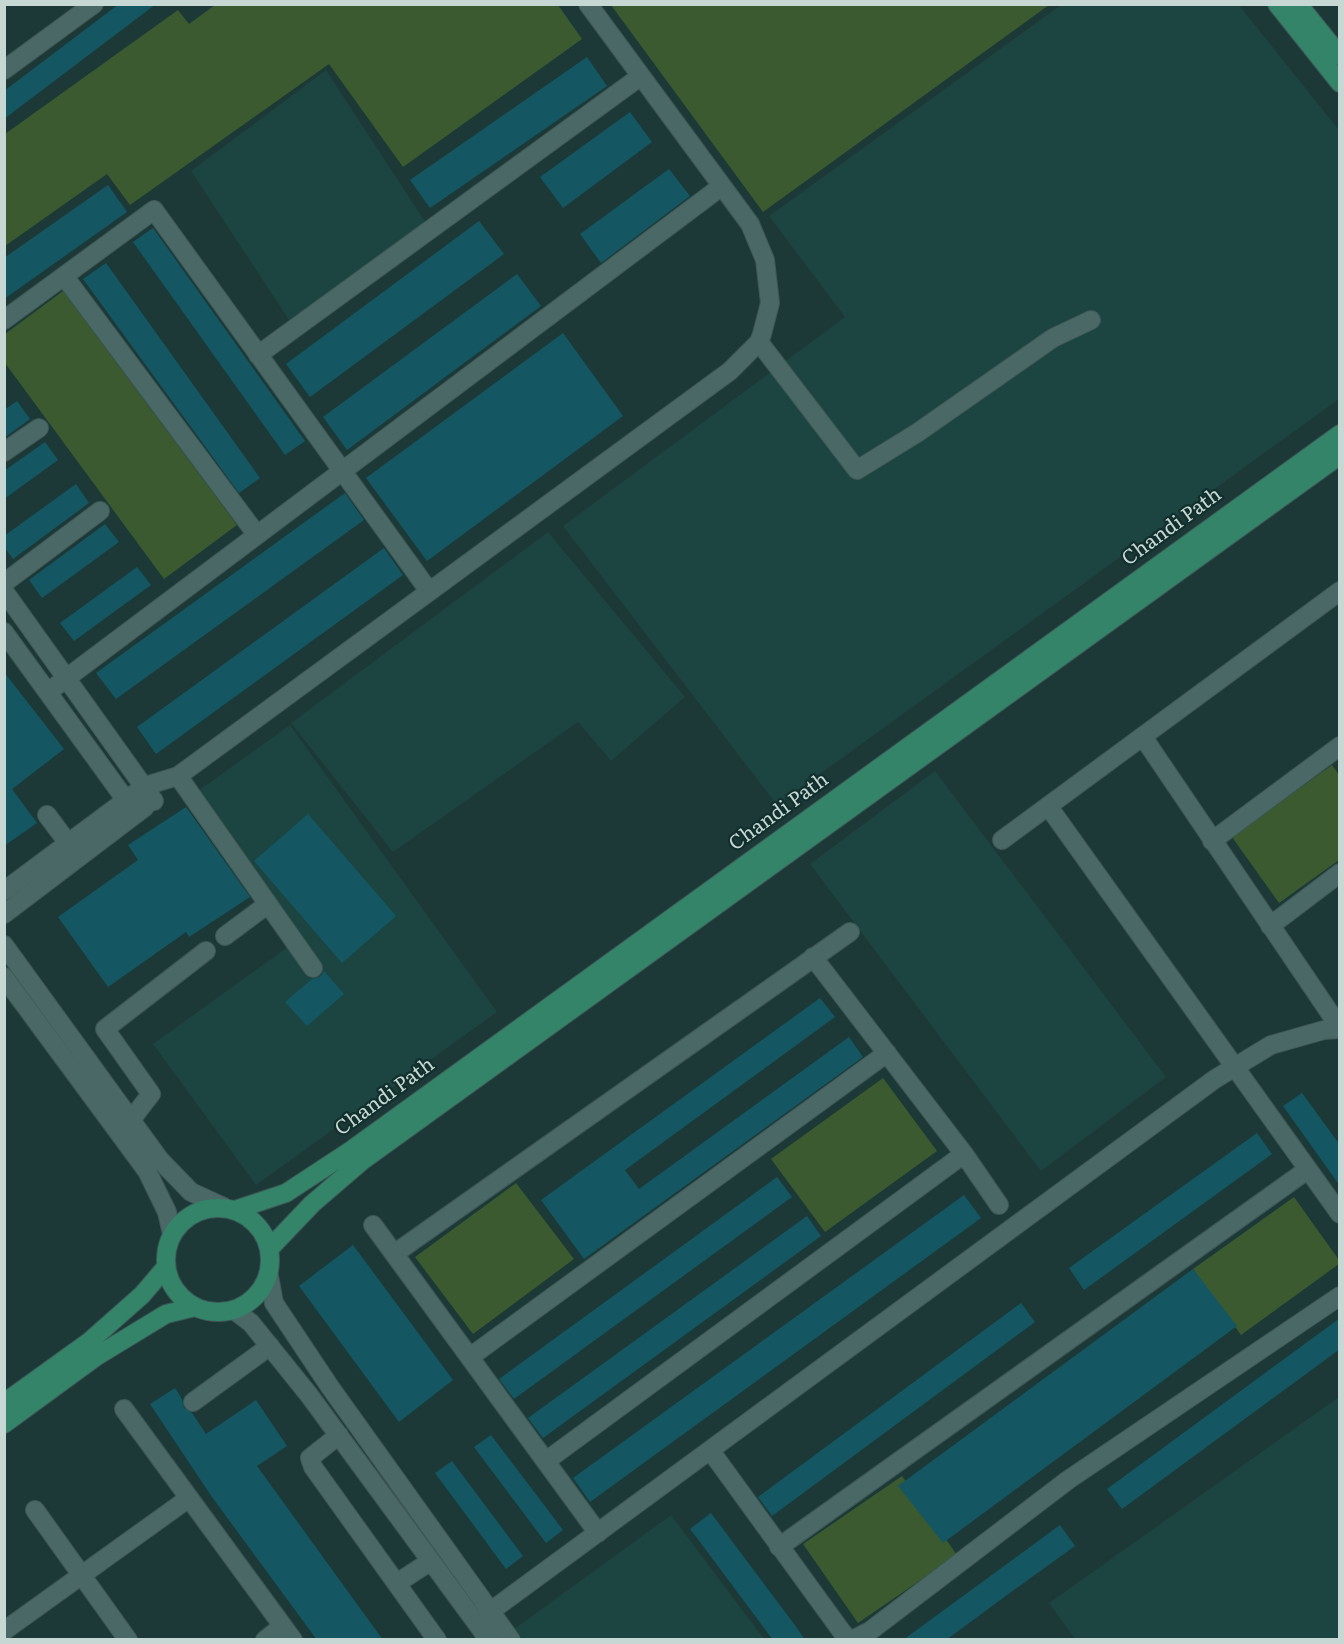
<!DOCTYPE html>
<style>
body{margin:0}
#map{position:relative;width:1344px;height:1644px;overflow:hidden;background:#1c3937;font-family:Literata,serif}
canvas{display:block}
.frame{position:absolute;inset:0;border:6px solid #c6d7d4;pointer-events:none}
</style>
<div id="map">
<canvas width="1344" height="1644"></canvas>
<div class="frame"></div>
</div>
<script>
const context = document.querySelector('canvas').getContext('2d');
context.lineJoin = 'round';
function fillPath(path, color) {
  context.fillStyle = color;
  context.fill(path, 'evenodd');
}
function shape(rows) {
  const path = new Path2D();
  for (const r of rows) {
    if (r.length === 3) {
      path.moveTo(r[0] + r[2], r[1]);
      path.arc(r[0], r[1], r[2], 0, 2 * Math.PI);
      continue;
    }
    path.moveTo(r[0], r[1]);
    for (let i = 2; i < r.length; i += 2) path.lineTo(r[i], r[i + 1]);
  }
  return path;
}
function trace(path, color, width, dash) {
  context.strokeStyle = color;
  context.lineWidth = width;
  context.lineCap = dash ? 'butt' : 'round';
  context.setLineDash(dash || []);
  context.stroke(path);
}
function drawText(font, color, halo, rows, align = 'center') {
  context.font = font + ' Literata,serif';
  context.lineWidth = 4.5;
  context.setLineDash([]);
  context.textBaseline = 'middle';
  context.strokeStyle = halo;
  context.fillStyle = color;
  for (const [text, x, y, turn = 0] of rows) {
    context.save();
    context.translate(x, y);
    context.rotate((+turn || 0) * Math.PI / 180);
    context.textAlign = isNaN(turn) ? turn : align;
    if (halo) context.strokeText(text, 0, 0);
    context.fillText(text, 0, 0);
    context.restore();
  }
}
fillPath(shape([
 [1061,5,1239,5,1339,130,1339,399,777,805,563,526,845,317,769,216],
 [326,70,428,226,289,320,191,171],
 [548,532,685,697,611,761,578,722,393,852,291,723],
 [290,725,497,1012,256,1185,153,1044,303,936,198,791],
 [935,771,1166,1077,1041,1171,810,864],
 [1339,1397,1339,1639,1075,1639,1049,1603],
 [671,1515,764,1639,523,1639,514,1629]
]), '#1c4441');
fillPath(shape([
 [215,5,558,5,582,39,403,167,329,64,130,205,107,174,5,246,5,134,178,10,189,24],
 [611,5,1049,5,763,212],
 [63,291,237,525,164,579,5,363,5,334],
 [1332,765,1339,775,1339,860,1279,903,1232,837],
 [883,1078,937,1151,825,1232,771,1159],
 [516,1183,574,1259,473,1334,415,1257],
 [1294,1197,1339,1260,1339,1264,1241,1335,1193,1269],
 [902,1476,957,1555,858,1623,803,1544]
]), '#3b5a2f');
fillPath(shape([
 [119,4,156,4,4,119,4,91],
 [587,57,607,86,430,208,410,180],
 [630,112,652,142,563,208,540,177],
 [669,169,690,196,601,263,580,234],
 [108,185,127,212,4,299,4,258],
 [479,221,504,254,310,397,286,364],
 [153,228,305,441,285,455,133,242],
 [106,263,260,478,239,493,83,279],
 [517,274,541,306,347,450,323,417],
 [563,333,623,416,427,561,366,478],
 [17,401,30,419,4,438,4,410],
 [45,442,58,460,4,499,4,471],
 [76,484,89,503,13,559,4,547,4,536],
 [345,493,364,520,116,699,96,673],
 [105,524,119,542,42,598,29,580],
 [384,548,403,575,156,754,137,727],
 [137,567,151,585,74,641,60,623],
 [4,672,64,749,12,789,37,823,4,846],
 [186,807,250,897,189,937,186,932,108,987,58,917,138,860,128,845],
 [308,814,396,916,342,963,254,861],
 [324,971,344,994,307,1026,285,1002,312,979,320,977],
 [820,998,835,1017,625,1170,639,1189,849,1037,863,1057,584,1259,541,1200],
 [1302,1093,1340,1145,1340,1186,1283,1106],
 [1257,1133,1272,1154,1084,1290,1069,1268],
 [777,1177,792,1197,514,1399,499,1379],
 [964,1195,981,1218,590,1502,573,1478],
 [807,1216,821,1236,543,1438,528,1418],
 [353,1245,453,1380,399,1422,299,1286],
 [1193,1269,1237,1326,943,1543,898,1486],
 [1021,1303,1035,1322,772,1516,758,1497],
 [1340,1318,1340,1349,1122,1509,1107,1489],
 [175,1388,182,1399,184,1408,192,1413,206,1434,256,1400,287,1446,257,1466,383,1640,317,1640,212,1497,150,1404],
 [491,1435,563,1530,546,1543,474,1447],
 [452,1461,523,1556,506,1569,435,1473],
 [711,1513,797,1628,805,1640,773,1640,700,1542,690,1529],
 [1060,1525,1075,1546,1007,1595,946,1640,903,1640]
]), '#145763');
const minor = shape([
 [4,70,94,4],
 [64,276,257,535],
 [4,320,154,210,429,591],
 [759,342,857,470,917,433,1053,338,1091,320],
 [258,355,641,76],
 [4,452,39,428],
 [4,583,100,511],
 [4,591,154,801],
 [4,632,136,814],
 [48,692,722,186],
 [1143,737,1340,1028],
 [178,776,313,968],
 [1048,806,1340,1214],
 [47,815,68,843],
 [1002,840,1340,591],
 [1212,841,1340,746],
 [4,891,145,786,178,776,730,371,759,342,762,334,770,303,765,260,750,224,588,4],
 [4,914,145,807],
 [1270,926,1340,873],
 [225,936,268,904],
 [4,945,160,1160,191,1192,224,1207],
 [813,957,964,1154,999,1205],
 [4,977,147,1171,167,1212,172,1234],
 [131,1120,151,1094,105,1029,206,951],
 [373,1225,598,1533],
 [394,1254,850,932],
 [269,1276,274,1303,330,1387,511,1640],
 [234,1310,251,1323,309,1395,489,1640],
 [470,1357,887,1053],
 [193,1402,270,1346],
 [124,1409,293,1640],
 [339,1435,310,1458,313,1467,437,1640],
 [710,1450,842,1632,847,1638,854,1639,870,1631,1068,1480,1340,1296],
 [546,1461,964,1154],
 [35,1510,128,1640],
 [779,1547,1307,1170],
 [397,1583,431,1561],
 [476,1622,1215,1079,1271,1045,1324,1030,1340,1029],
 [4,1631,189,1498],
 [265,1640,283,1626]
]);
const major = shape([
 [1277,4,1340,83],
 [1298,4,1340,56],
 [218,1260,52],
 [235,1210,286,1193,350,1151,1340,434],
 [270,1248,312,1204,362,1161,1340,455],
 [4,1403,90,1341,142,1295,166,1267],
 [4,1424,97,1356,166,1314,195,1307]
]);
trace(minor, '#3d5755', 20);
trace(major, '#3d5755', 20);
trace(minor, '#4a6865', 18);
trace(major, '#338469', 18);
drawText('20px', '#c6d7d4', '#112f2d', [
 ["Chandi Path",1172,527,-36],
 ["Chandi Path",779,812,-36],
 ["Chandi Path",385,1097,-36]
]);
</script>
